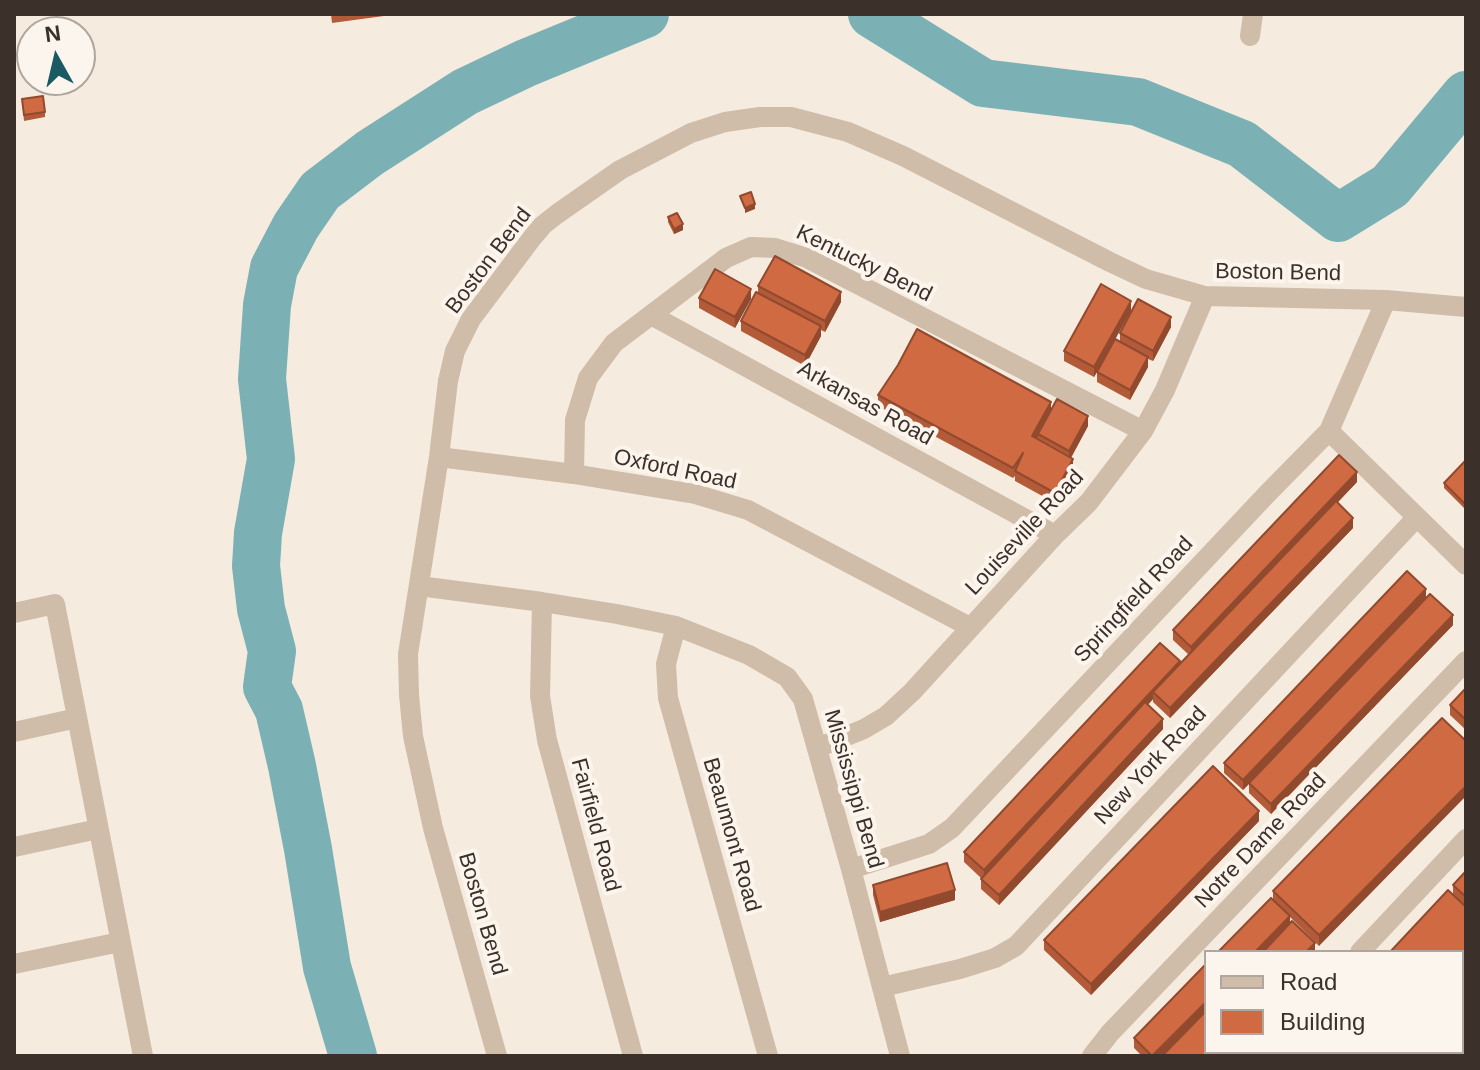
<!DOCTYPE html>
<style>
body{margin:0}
#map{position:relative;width:1480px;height:1070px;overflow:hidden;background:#f5ecdf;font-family:Helvetica,sans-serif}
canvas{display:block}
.frame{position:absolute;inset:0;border:16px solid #3c302a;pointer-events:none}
.legend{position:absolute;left:1204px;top:950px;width:260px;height:104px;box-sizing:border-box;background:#fcf5ed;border:2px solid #afa69f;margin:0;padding:10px 14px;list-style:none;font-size:24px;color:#3c302a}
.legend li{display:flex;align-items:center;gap:16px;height:40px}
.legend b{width:40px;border:2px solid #afa69f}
.north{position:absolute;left:16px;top:16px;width:80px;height:80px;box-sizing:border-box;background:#fcf5ed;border:2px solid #afa69f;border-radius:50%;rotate:352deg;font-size:22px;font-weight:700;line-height:32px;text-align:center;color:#3c302a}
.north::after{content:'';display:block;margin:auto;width:28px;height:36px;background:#1b5a62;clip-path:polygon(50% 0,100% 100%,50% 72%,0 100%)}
</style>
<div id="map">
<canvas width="1480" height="1070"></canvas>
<div class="frame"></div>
<ul class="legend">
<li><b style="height:10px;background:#cfbca9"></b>Road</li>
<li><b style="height:22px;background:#d06a42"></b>Building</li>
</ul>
<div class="north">N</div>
</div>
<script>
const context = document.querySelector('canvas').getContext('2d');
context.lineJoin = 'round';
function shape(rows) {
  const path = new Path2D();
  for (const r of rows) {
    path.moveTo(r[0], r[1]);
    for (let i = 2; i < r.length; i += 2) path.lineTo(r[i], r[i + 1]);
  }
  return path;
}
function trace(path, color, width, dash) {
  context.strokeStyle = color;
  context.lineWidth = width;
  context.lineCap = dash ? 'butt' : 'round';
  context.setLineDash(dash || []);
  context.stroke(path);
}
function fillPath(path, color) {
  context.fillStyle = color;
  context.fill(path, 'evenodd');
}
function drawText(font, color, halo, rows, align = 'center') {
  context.font = font + ' Helvetica,sans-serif';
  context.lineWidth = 8;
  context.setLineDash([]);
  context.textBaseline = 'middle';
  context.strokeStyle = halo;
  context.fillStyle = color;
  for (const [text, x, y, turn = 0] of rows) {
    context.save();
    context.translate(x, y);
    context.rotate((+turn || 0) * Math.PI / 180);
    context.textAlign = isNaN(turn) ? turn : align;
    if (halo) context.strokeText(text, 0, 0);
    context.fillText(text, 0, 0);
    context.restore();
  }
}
trace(shape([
 [872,14,983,83,1138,102,1242,144,1338,218,1390,186,1466,95],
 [353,1056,327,967,308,849,292,766,279,710,267,687,272,651,261,609,256,566,258,533,271,459,262,379,267,305,274,268,296,226,320,191,370,153,465,92,526,63,645,14]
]), '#7bb1b5', 48);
trace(shape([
 [1250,36,1253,14],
 [651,315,1055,535],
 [1329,431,1466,565],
 [439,457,574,474,695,494,748,510,970,627],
 [574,474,575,420,588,378,614,343,726,258,751,247,775,248,807,258,1143,431],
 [419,586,542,602,617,614,676,626,749,655,787,677,803,699,851,869,900,1056],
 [542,602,540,696,547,740,633,1056],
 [14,613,55,604,143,1056],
 [676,626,666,664,668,698,768,1056],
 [14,732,77,718],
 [817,748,864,729,886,716,912,692,1055,535,1089,502,1143,431,1165,390,1205,296],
 [14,847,98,829],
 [851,869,929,844,952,828,1267,494,1329,431,1386,300],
 [1360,952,1466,839],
 [14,964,120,942],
 [882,987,960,969,995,958,1016,946,1417,517],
 [1462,1033,1466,1029],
 [497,1056,433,828,413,736,409,695,408,654,439,457,448,381,455,351,471,319,532,238,543,225,557,214,620,170,691,133,725,122,760,117,791,117,848,132,903,156,1110,262,1146,279,1205,296,1386,300,1466,307],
 [1092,1056,1110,1033,1466,661],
 [1262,1056,1265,1052],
 [1440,1056,1444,1052]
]), '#cfbca9', 20);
fillPath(shape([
 [331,14,384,14,384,16,332,23],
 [22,99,45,112,45,117,24,121],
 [668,217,683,230,674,234,668,222],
 [758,286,841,302,825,332,821,330,821,336,805,366,741,331,741,321,758,293],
 [699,298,751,299,735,328,699,308],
 [1131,311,1115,339,1120,342,1120,333,1171,327,1153,361,1148,359,1148,367,1130,400,1097,382,1097,372,1094,377,1064,361,1064,351],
 [878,395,1051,410,1088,426,1071,458,1073,469,1055,503,1015,481,1015,476,1013,478,878,406],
 [1466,460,1466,510,1444,488,1444,483],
 [1357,482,1337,503,1353,528,1170,718,1153,702,1153,699,1148,705,1163,729,999,905,981,889,981,878,964,862,964,852,1180,664,1189,655,1173,640,1173,630],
 [1426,599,1453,625,1271,814,1249,793,1249,784,1243,790,1224,773,1224,763],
 [1466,688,1466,730,1450,715,1450,705],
 [1442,718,1319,946,1290,917,1290,924,1315,952,1218,952,1273,900,1273,891],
 [1259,821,1091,995,1044,950,1044,940],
 [1466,871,1466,971,1462,975,1453,895,1453,885],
 [873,885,955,900,880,922,873,895],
 [1134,1038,1206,1052,1220,1052,1216,1056,1142,1056,1134,1048]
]), '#b35b39');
fillPath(shape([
 [755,204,755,209,745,213,745,208],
 [683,224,683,230,674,234,674,229],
 [751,289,751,299,735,328,735,317],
 [841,292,841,302,825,332,825,321],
 [1131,301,1131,311,1094,377,1094,367],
 [1171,317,1171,327,1153,361,1153,351],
 [821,326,821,336,805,366,805,355],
 [1148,357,1148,367,1130,400,1130,390],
 [1051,402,1051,412,1032,447,1032,436],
 [1088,416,1088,426,1069,461,1069,451],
 [1073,459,1073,469,1055,503,1055,493],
 [1357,472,1357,482,1191,657,1191,647],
 [1353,518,1353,528,1170,718,1170,708],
 [1426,589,1426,599,1243,790,1243,780],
 [1453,615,1453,625,1271,814,1271,804],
 [1180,661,1180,671,1153,692,1153,699,984,880,984,870],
 [1163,719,1163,729,999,905,999,895],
 [1466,786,1466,796,1319,946,1319,935],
 [1259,811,1259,821,1091,995,1091,984],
 [955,890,955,900,880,922,880,912],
 [1290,916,1290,926,1265,952,1255,952],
 [1315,943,1315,952,1306,952],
 [1466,960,1466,971,1462,975,1462,965],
 [1206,1002,1206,1012,1163,1056,1153,1056],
 [1210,1052,1220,1052,1216,1056,1206,1056],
 [1380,1052,1390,1052,1386,1056,1377,1056]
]), '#924a2e');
const building = shape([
 [43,96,45,112,24,115,22,99,43,96],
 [751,192,755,204,745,208,740,196,751,192],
 [677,213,683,224,674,229,668,217,677,213],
 [775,256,841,292,825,321,758,286,775,256],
 [715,269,751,289,735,317,699,298,715,269],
 [1101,284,1131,301,1094,367,1064,351,1101,284],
 [756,292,821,326,805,355,741,321,756,292],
 [1138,299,1171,317,1153,351,1120,333,1138,299],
 [917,329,1051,402,1032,436,1073,459,1055,493,1015,471,1023,453,1013,468,878,395,898,365,917,329],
 [1115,339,1148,357,1130,390,1097,372,1115,339],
 [1057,399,1088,416,1069,451,1038,434,1057,399],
 [1339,455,1357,472,1191,647,1173,630,1339,455],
 [1466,460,1466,505,1444,483,1466,460],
 [1336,501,1353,518,1170,708,1153,692,1336,501],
 [1407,571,1426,589,1243,780,1224,763,1407,571],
 [1430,594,1453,615,1271,804,1249,783,1430,594],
 [1160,643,1180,661,984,870,964,852,1160,643],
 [1466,688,1466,720,1450,705,1466,688],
 [1145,702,1163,719,999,895,981,879,1145,702],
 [1442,718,1466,741,1466,786,1319,935,1273,891,1442,718],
 [1213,766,1259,811,1091,984,1044,940,1213,766],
 [947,863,955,890,880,912,873,885,947,863],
 [1466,871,1466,897,1453,885,1466,871],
 [1448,890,1466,907,1466,960,1462,965,1462,952,1390,952,1448,890],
 [1271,898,1290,916,1255,952,1218,952,1271,898],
 [1292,921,1315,943,1306,952,1263,952,1292,921],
 [1206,964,1206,1002,1152,1056,1134,1038,1206,964],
 [1206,1011,1206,1052,1210,1052,1206,1056,1162,1056,1206,1011],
 [1297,1052,1380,1052,1377,1056,1295,1056,1294,1055,1297,1052]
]);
fillPath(building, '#d06a42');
trace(building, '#924a2e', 2);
drawText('22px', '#3c302a', '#fcf5ed', [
 ["Boston Bend",489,261,-53],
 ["Kentucky Bend",864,264,26],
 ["Boston Bend",1278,273,1],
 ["Arkansas Road",865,404,29],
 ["Oxford Road",675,470,12],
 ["Louiseville Road",1025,533,-47],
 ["Springfield Road",1134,600,-47],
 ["New York Road",1151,766,-47],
 ["Mississippi Bend",853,789,74],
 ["Fairfield Road",595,825,75],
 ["Beaumont Road",731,835,74],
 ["Notre Dame Road",1261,841,-46],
 ["Boston Bend",482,914,74]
]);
</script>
